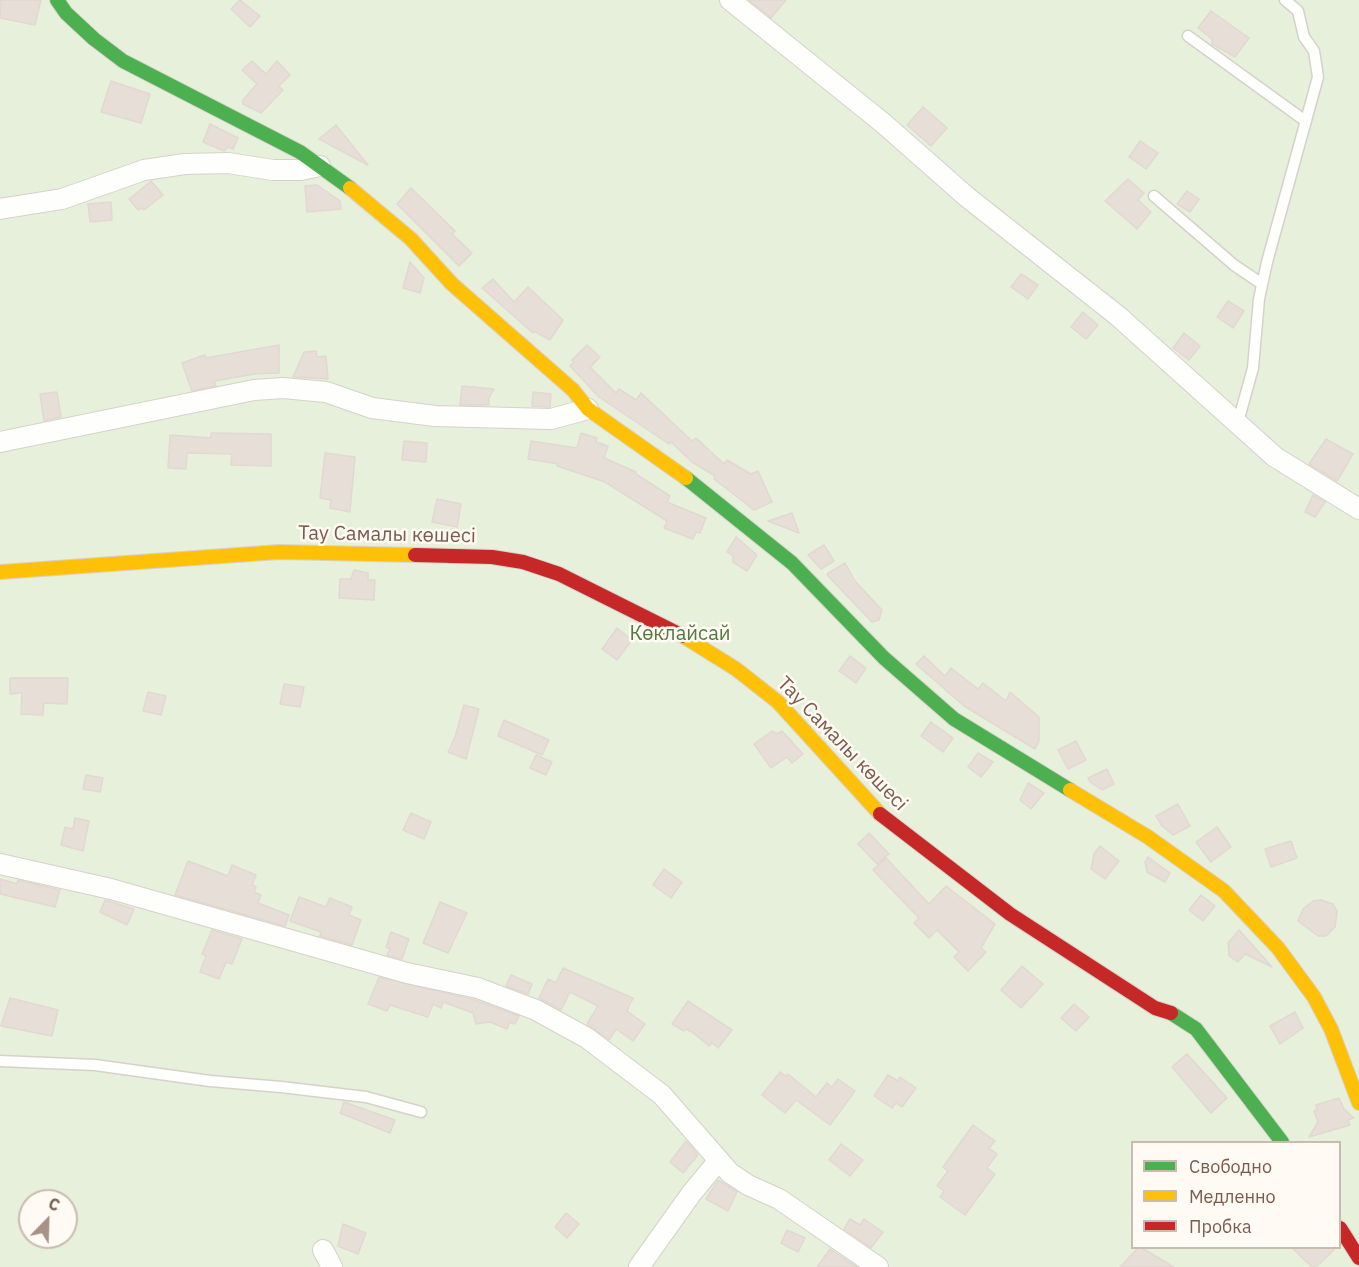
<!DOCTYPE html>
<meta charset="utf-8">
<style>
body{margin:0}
#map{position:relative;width:1359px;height:1267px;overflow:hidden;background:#f9f5f0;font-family:"IBM Plex Sans",sans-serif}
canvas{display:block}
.legend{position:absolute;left:1131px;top:1141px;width:210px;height:108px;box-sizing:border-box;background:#fffaf3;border:2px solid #cabbb1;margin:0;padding:8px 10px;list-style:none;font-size:18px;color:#7a5c4d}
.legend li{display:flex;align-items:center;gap:12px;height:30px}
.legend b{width:30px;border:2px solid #cabbb1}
.north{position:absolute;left:18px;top:1189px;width:60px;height:60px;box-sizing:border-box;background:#fffaf3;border:2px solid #cabbb1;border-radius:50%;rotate:23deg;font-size:16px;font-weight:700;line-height:24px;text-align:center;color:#7a5c4d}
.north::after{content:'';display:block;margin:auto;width:21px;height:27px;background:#a69286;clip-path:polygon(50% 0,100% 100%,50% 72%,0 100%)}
</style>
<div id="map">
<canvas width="1359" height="1267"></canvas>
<ul class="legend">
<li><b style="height:8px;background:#4caf50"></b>Свободно</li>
<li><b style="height:8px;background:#ffc107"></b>Медленно</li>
<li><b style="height:8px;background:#c62828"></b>Пробка</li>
</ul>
<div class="north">С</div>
</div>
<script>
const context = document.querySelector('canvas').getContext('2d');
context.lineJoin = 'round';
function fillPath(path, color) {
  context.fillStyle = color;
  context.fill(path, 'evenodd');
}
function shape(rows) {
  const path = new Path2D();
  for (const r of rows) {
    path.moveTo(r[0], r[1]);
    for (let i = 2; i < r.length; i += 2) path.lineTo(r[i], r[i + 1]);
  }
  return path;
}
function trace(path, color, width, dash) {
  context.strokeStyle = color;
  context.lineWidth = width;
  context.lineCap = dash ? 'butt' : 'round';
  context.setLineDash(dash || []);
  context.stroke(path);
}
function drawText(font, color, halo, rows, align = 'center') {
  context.font = font + ' "IBM Plex Sans",sans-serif';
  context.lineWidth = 5;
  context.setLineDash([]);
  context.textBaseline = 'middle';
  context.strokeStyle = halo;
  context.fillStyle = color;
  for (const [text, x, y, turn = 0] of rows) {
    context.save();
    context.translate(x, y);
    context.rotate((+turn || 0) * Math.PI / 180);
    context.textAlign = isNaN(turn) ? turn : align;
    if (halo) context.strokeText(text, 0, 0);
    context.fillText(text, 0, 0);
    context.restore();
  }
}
fillPath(shape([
 [0,0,1359,0,1359,1267,0,1267],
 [1132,1142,1340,1142,1340,1248,1132,1248],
 [30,1201,66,1201,66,1237,30,1237]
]), '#e7f0db');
const building = shape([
 [0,0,41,0,35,25,0,18,0,0],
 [240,0,260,16,250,27,231,9,240,0],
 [749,0,786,0,771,18,749,0],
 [1211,11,1249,38,1235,57,1212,44,1212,39,1198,28,1211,11],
 [252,61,266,74,277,61,290,75,279,86,283,90,261,113,243,104,243,100,257,84,242,70,252,61],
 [111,81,150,94,141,123,101,112,111,81],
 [923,107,947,128,931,146,907,125,923,107],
 [210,124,238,138,233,149,228,147,224,151,203,142,210,124],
 [336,125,368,165,319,139,336,125],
 [1140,141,1158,153,1146,169,1129,157,1140,141],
 [1128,179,1144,193,1138,200,1151,212,1137,229,1105,201,1128,179],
 [151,181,163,195,144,210,142,208,138,210,129,199,151,181],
 [317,185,340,201,341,209,307,212,305,186,317,185],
 [411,188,455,231,452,234,472,253,459,266,397,204,411,188],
 [1187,191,1199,199,1190,212,1177,204,1187,191],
 [111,202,112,220,90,222,88,204,111,202],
 [410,262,424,278,420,293,403,288,410,262],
 [1021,274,1038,285,1028,299,1011,287,1021,274],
 [493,279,514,302,528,287,563,320,550,340,534,331,533,333,482,288,493,279],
 [1228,301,1244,311,1233,328,1217,317,1228,301],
 [1083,312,1098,325,1086,339,1071,327,1083,312],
 [1184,333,1200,346,1189,360,1173,348,1184,333],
 [279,345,279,373,255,374,214,381,216,386,192,391,182,363,205,355,206,358,279,345],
 [587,345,600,357,590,367,616,393,619,389,636,400,641,393,692,441,696,438,724,464,727,460,751,474,758,471,772,502,754,510,714,479,715,476,692,462,671,442,669,444,599,397,570,366,574,362,572,360,587,345],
 [316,351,317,357,326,356,328,379,293,377,304,352,316,351],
 [462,386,494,389,489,398,489,405,460,405,462,386],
 [57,392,61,417,44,421,40,394,57,392],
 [533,392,551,394,550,407,532,406,533,392],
 [211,433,271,434,271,466,231,465,232,454,187,453,186,469,168,468,170,435,211,438,211,433],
 [581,433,597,438,596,442,608,446,604,458,636,472,636,474,670,496,667,502,706,518,700,533,696,532,693,539,664,528,667,521,605,482,557,466,558,464,528,459,531,441,577,448,581,433],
 [1326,439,1353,454,1337,481,1309,464,1326,439],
 [404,441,427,443,426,462,402,460,404,441],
 [325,453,355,457,350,512,330,508,331,500,320,498,325,453],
 [1313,495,1325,502,1315,517,1305,512,1313,495],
 [437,499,461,504,457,527,432,522,437,499],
 [792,513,799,533,768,521,792,513],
 [736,537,757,555,747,571,733,562,733,556,727,552,736,537],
 [824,545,834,561,821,569,808,555,824,545],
 [845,563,855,581,882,610,879,620,872,622,829,577,827,574,845,563],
 [354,570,368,573,368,580,375,580,374,600,339,598,340,579,351,579,354,570],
 [617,628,632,640,617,660,602,649,617,628],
 [850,656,866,668,856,683,839,671,850,656],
 [924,656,945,676,951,668,978,689,983,683,1006,701,1010,692,1039,717,1039,741,1035,749,964,706,916,664,924,656],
 [10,678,68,678,67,704,44,703,43,715,21,714,22,693,10,694,10,678],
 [284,684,304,687,300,707,280,704,284,684],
 [148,692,166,696,161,715,143,711,148,692],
 [464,705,479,709,466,759,448,752,455,737,464,705],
 [504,720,549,740,542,755,498,736,504,720],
 [931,722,953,738,943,752,921,736,931,722],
 [772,731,777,734,782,731,803,754,792,763,787,757,771,768,754,744,772,731],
 [1076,741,1086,760,1068,769,1058,750,1076,741],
 [978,753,993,762,981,777,968,767,978,753],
 [536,755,552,762,546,775,530,768,536,755],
 [1107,769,1114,784,1102,790,1090,782,1088,778,1107,769],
 [86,775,103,778,100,792,83,789,86,775],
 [1028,783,1044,793,1031,809,1020,800,1028,783],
 [1178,804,1190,826,1173,835,1162,826,1156,816,1178,804],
 [411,813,431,822,424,839,403,830,411,813],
 [75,818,89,821,83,851,61,845,65,827,73,829,75,818],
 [1217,827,1231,847,1211,862,1196,842,1217,827],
 [869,833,889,854,877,864,858,844,869,833],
 [1291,841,1297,858,1271,867,1265,849,1291,841],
 [1100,846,1119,861,1105,879,1091,869,1094,854,1100,846],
 [1148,857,1170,873,1165,882,1147,872,1145,862,1148,857],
 [886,858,929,904,946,886,995,924,981,948,986,952,968,971,954,957,959,952,937,930,929,938,914,923,919,918,873,870,886,858],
 [188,861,228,876,232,865,256,875,252,885,256,887,254,892,261,895,258,903,289,915,285,926,175,895,188,861],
 [664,869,682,882,671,898,653,885,664,869],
 [0,879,17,884,18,880,60,890,55,907,0,894,0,879],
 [1201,895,1215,906,1203,921,1189,910,1201,895],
 [299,897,326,907,330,898,352,907,349,915,361,920,352,945,320,936,321,932,290,921,299,897],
 [105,900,134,909,127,925,100,912,105,900],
 [1321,900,1333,904,1337,911,1335,927,1326,936,1318,936,1298,921,1303,909,1313,901,1321,900],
 [440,902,467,913,448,953,423,943,440,902],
 [212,930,242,939,232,964,226,962,219,979,200,972,206,956,202,954,212,930],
 [1239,930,1265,959,1272,967,1245,954,1238,962,1229,956,1228,943,1239,930],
 [391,932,409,939,402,959,387,955,390,949,386,947,391,932],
 [1022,966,1043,984,1021,1008,1001,990,1022,966],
 [563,968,633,998,627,1011,645,1024,633,1041,616,1029,609,1040,587,1024,598,1006,570,992,561,1010,539,998,548,979,556,983,563,968],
 [511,975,532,984,528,994,506,986,511,975],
 [379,977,475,1000,519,1016,515,1024,510,1022,507,1029,490,1022,476,1024,473,1013,443,1002,441,1008,433,1004,428,1017,390,1005,387,1011,368,1004,379,977],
 [10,998,58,1010,52,1036,1,1026,10,998],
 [688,1001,732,1030,718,1048,712,1043,709,1046,692,1032,686,1029,684,1031,672,1024,688,1001],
 [1074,1004,1089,1017,1076,1031,1061,1018,1074,1004],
 [1295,1012,1303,1028,1280,1044,1270,1026,1295,1012],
 [1187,1054,1227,1098,1211,1113,1172,1067,1187,1054],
 [780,1072,786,1076,788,1074,816,1097,827,1083,832,1087,838,1079,855,1091,830,1125,796,1100,785,1113,762,1095,780,1072],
 [888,1075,898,1081,900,1077,916,1088,902,1107,896,1103,892,1108,874,1096,888,1075],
 [1339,1098,1344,1109,1354,1118,1348,1120,1350,1125,1309,1137,1318,1122,1314,1111,1317,1110,1316,1105,1339,1098],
 [344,1102,395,1120,390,1133,340,1113,344,1102],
 [973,1125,995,1141,989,1148,997,1154,987,1168,995,1174,965,1215,940,1197,944,1191,937,1186,948,1171,943,1167,973,1125],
 [686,1141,698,1155,683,1173,670,1162,686,1141],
 [841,1144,863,1160,850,1176,829,1160,841,1144],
 [718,1180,737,1192,728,1211,706,1199,718,1180],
 [566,1213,579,1224,567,1238,555,1227,566,1213],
 [850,1219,860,1225,864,1219,883,1232,871,1248,844,1229,850,1219],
 [343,1224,366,1233,358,1254,338,1246,343,1224],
 [787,1230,805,1238,798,1252,781,1243,787,1230],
 [1138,1248,1142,1248,1174,1267,1120,1267,1138,1248],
 [1292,1248,1333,1248,1334,1250,1316,1267,1312,1267,1292,1248],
 [830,1249,857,1267,817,1267,830,1249]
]);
fillPath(building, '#e6ded7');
trace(building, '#e2d8d2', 1.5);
const lane = shape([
 [1188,36,1304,120],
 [1154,196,1234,265,1262,284],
 [1238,422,1253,368,1259,299,1267,262,1318,77,1314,51,1304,37,1298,11,1285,0],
 [0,1061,95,1065,210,1081,281,1087,366,1097,421,1112]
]);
const street = shape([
 [730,0,883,123,967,197,1118,316,1275,457,1359,509],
 [0,209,62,199,144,170,185,164,228,163,273,170,301,170,320,166],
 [0,442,254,390,283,388,326,392,372,408,435,416,551,419,588,409],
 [0,864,111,889,407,973,478,988,536,1010,587,1038,662,1095,730,1173,748,1185,779,1199,878,1267],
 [323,1250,332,1267],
 [639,1267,691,1194,719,1160]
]);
const fast = shape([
 [57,0,66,13,94,39,123,61,300,152,350,188],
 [686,478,792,563,884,658,954,719,1070,790],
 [1171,1013,1196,1029,1282,1142]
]);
const slow = shape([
 [350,188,411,239,452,284,573,390,588,409,686,478],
 [0,572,279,552,415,555],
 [683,636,736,669,778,702,880,814],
 [1070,790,1148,837,1224,891,1278,948,1314,997,1331,1029,1359,1103]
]);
const jam = shape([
 [415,555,492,557,523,562,559,574,683,636],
 [880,814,1010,914,1155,1008,1171,1013],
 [1340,1228,1359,1258]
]);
trace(lane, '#d7d1cb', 13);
trace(street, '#d7d1cb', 22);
trace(fast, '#d9d2cb', 16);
trace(slow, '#d9d2cb', 16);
trace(jam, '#d9d2cb', 16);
trace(lane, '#fefefd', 10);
trace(street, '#fefefd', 20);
trace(fast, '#4caf50', 14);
trace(slow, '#ffc107', 14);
trace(jam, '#c62828', 14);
drawText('20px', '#7a5c4d', '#fffaf3', [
 ["Тау Самалы көшесі",387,535,1],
 ["Тау Самалы көшесі",842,744,46]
]);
drawText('20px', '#537a41', '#fffaf3', [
 ["Көклайсай",680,634]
]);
</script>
